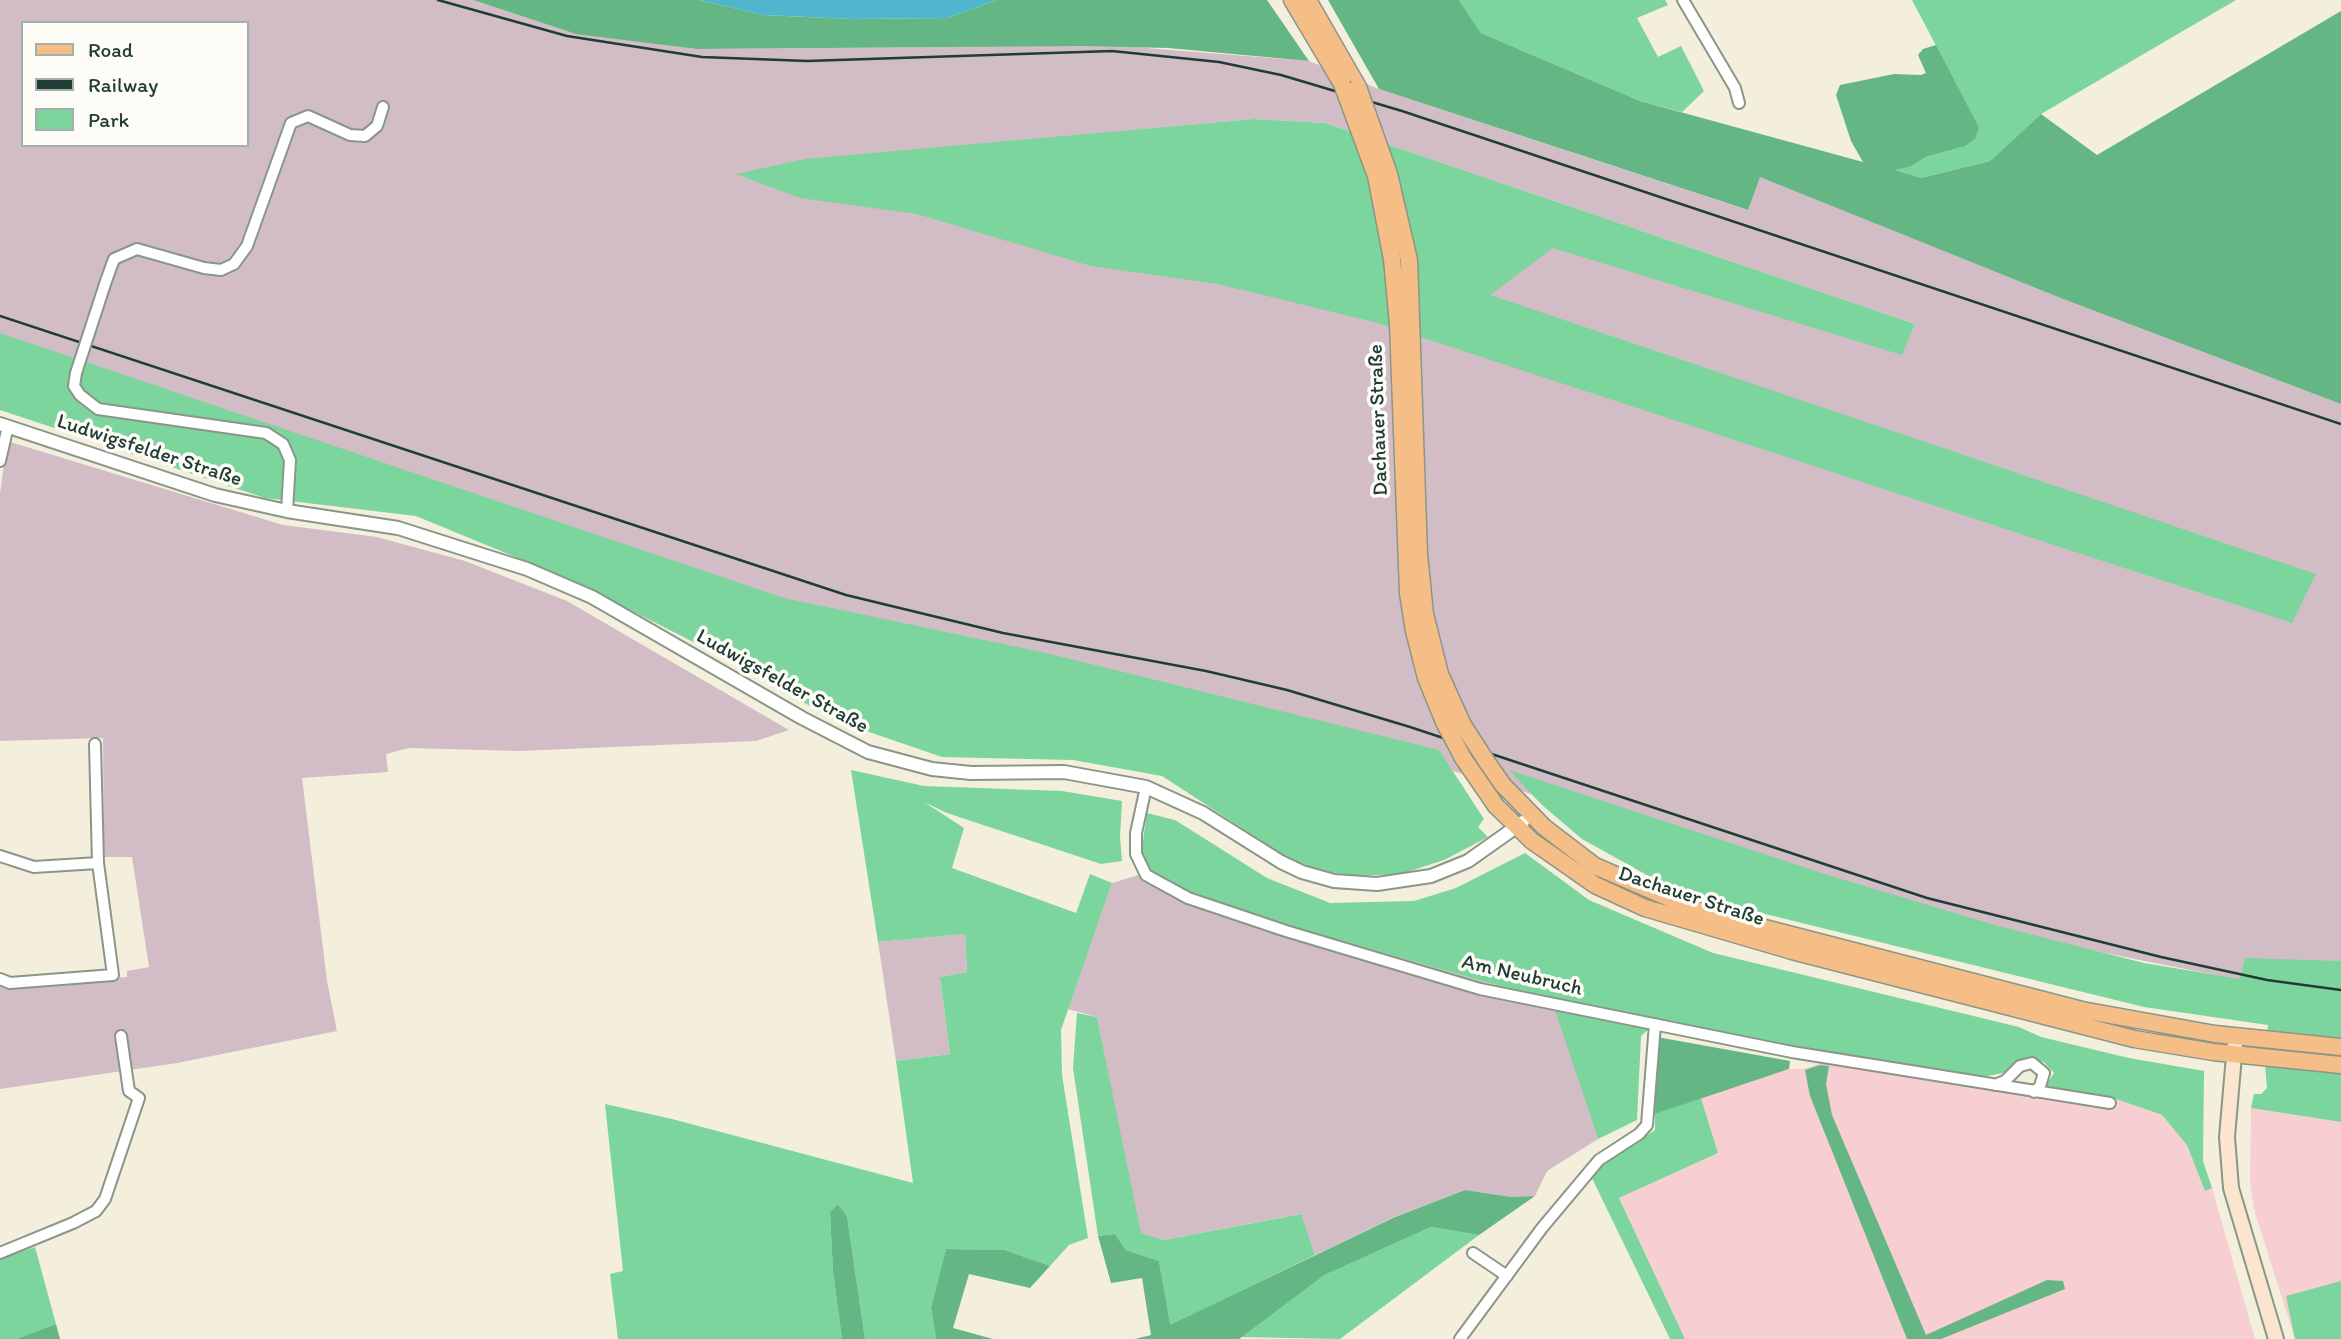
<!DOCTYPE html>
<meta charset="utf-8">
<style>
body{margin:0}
#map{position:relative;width:2341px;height:1339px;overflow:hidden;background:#f3efdc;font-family:Itim,sans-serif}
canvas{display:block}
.legend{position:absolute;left:21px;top:21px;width:228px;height:126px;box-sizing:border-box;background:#fdfcf7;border:2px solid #a4b0a9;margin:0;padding:9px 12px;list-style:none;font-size:21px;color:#1f3d34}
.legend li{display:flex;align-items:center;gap:14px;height:35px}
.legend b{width:35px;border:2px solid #a4b0a9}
</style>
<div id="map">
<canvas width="2341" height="1339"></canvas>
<ul class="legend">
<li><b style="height:9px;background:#f6be87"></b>Road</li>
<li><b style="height:9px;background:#1f3d34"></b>Railway</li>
<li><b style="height:19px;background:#7bd59c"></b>Park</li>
</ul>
</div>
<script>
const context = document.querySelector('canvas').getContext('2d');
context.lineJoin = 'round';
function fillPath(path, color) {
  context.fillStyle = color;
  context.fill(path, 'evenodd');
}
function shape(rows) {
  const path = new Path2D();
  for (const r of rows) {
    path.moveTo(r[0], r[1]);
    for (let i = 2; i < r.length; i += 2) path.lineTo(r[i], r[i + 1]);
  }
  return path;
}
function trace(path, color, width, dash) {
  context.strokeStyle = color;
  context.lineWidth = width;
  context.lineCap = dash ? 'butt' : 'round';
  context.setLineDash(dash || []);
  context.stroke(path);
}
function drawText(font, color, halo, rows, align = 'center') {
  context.font = font + ' Itim,sans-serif';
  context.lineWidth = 7;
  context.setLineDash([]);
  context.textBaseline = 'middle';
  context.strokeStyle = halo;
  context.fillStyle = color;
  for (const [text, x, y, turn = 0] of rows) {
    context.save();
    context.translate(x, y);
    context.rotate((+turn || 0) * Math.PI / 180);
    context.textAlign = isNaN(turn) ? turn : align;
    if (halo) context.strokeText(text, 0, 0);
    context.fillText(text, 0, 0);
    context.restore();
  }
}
fillPath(shape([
 [1821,1063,2113,1110,2116,1099,2162,1115,2187,1145,2205,1190,2212,1188,2255,1339,1685,1339,1619,1198,1718,1153,1701,1098,1789,1069,1804,1069],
 [2251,1108,2341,1122,2341,1339,2295,1339,2254,1210,2250,1181]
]), '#f7cfd2');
fillPath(shape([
 [0,0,473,0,574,33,696,49,958,47,1146,30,1134,47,1309,61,1379,89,1747,210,1759,176,2063,299,2341,404,2341,977,2240,980,1995,931,1382,750,905,646,0,347],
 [23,23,247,23,247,145,23,145],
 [1254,119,1325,123,1915,324,1906,344,1542,230,1489,295,1067,136],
 [7,441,283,525,377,537,465,561,567,601,789,730,756,741,519,751,409,748,386,754,388,772,302,778,327,981,337,1031,177,1063,0,1089,0,987,127,977,127,971,149,967,132,857,104,857,103,738,0,741,0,494],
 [1152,871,1164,880,1190,892,1308,931,1553,1001,1598,1139,1547,1171,1535,1196,1511,1197,1465,1190,1394,1217,1315,1255,1300,1214,1164,1240,1140,1233,1097,1017,1068,1009,1112,883],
 [965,934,967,972,940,977,950,1054,896,1061,878,942]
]), '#d2bdc6');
fillPath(shape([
 [1459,0,1665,0,1668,5,1637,18,1658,57,1681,46,1704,91,1682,112,1640,101,1481,33],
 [1912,0,2236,0,2041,114,1990,161,1921,178,1892,170,1910,167,1926,157,1961,147,1979,127],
 [1254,119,1325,123,1915,324,1902,355,1553,248,1490,295,2316,574,2292,623,1378,323,1218,284,1091,266,917,214,800,198,736,174,805,159],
 [0,333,784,598,1046,653,1439,750,1484,819,1478,827,1488,837,1444,860,1401,874,1354,876,1319,870,1288,858,1162,776,1073,760,942,757,837,721,713,652,571,580,416,516,265,498,0,410],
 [851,770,924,786,1062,791,1122,801,1120,837,1122,861,1101,864,947,813,924,802,964,828,952,868,1076,913,1090,874,1112,883,1061,1030,1062,1075,1088,1238,1069,1245,1050,1266,1005,1250,946,1249,931,1307,936,1339,865,1339,847,1216,838,1204,830,1212,833,1272,842,1339,618,1339,610,1274,623,1271,605,1104,672,1119,913,1183,896,1061,950,1054,940,977,967,972,965,934,878,942],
 [1509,770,1828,875,1998,926,2144,963,2240,979,2245,958,2341,961,2341,1038,2267,1034,2268,1025,2144,1007,1745,909,1654,879,1582,839,1542,805],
 [1147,813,1175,820,1267,878,1330,903,1414,901,1456,888,1525,853,1589,900,1713,953,2019,1027,2041,1037,2129,1058,2204,1071,2203,1161,2212,1188,2205,1191,2187,1145,2162,1115,2116,1099,2043,1090,2054,1073,2044,1062,2025,1058,2003,1073,1982,1077,1792,1046,1659,1020,1641,1036,1637,1120,1598,1139,1552,1001,1308,931,1190,892,1164,880,1152,871,1141,854],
 [1077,1013,1097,1017,1141,1233,1164,1240,1301,1214,1315,1255,1169,1326,1159,1261,1126,1250,1115,1234,1098,1236,1073,1068],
 [2265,1065,2341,1074,2341,1122,2251,1108,2254,1094,2261,1094,2267,1088],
 [1701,1098,1718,1153,1619,1198,1685,1339,1670,1339,1590,1174,1655,1130,1655,1114],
 [1431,1227,1479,1235,1340,1339,1238,1337,1321,1276],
 [35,1247,56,1324,16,1339,0,1339,0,1259],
 [2341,1281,2341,1339,2295,1339,2286,1296]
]), '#7bd59c');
fillPath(shape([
 [473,0,700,0,763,15,851,19,947,18,997,0,1267,0,1309,61,1168,48,1084,46,696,49,576,34],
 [1328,0,1459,0,1481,33,1640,101,1863,162,1851,141,1836,95,1840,85,1894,74,1921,75,1926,73,1918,55,1923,49,1936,45,1979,127,1975,139,1965,146,1926,157,1910,167,1894,170,1921,178,1990,161,2041,114,2097,155,2341,11,2341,404,2063,299,1760,177,1748,210,1379,89],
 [1657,1037,1790,1061,1789,1069,1655,1114],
 [1820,1065,1829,1066,1826,1084,1832,1115,1926,1335,2047,1280,2063,1281,2065,1289,1941,1339,1907,1339,1810,1096,1805,1070],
 [1465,1190,1511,1197,1535,1196,1479,1235,1431,1227,1324,1275,1239,1339,1135,1339,1151,1335,1142,1278,1111,1283,1098,1236,1115,1234,1126,1250,1159,1261,1170,1325,1395,1217],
 [838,1204,847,1216,865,1339,842,1339,833,1272,830,1212],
 [946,1249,1005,1250,1050,1266,1030,1288,969,1274,953,1328,993,1339,936,1339,931,1307],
 [56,1324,60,1339,16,1339]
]), '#64b684');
fillPath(shape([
 [700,0,997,0,947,18,851,19,763,15]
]), '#4fb6cd');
const minor = shape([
 [1683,0,1735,88,1739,103],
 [106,281,114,259,137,249,204,268,221,270,234,264,247,246,291,123,308,116,350,135,365,136,377,126,383,107],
 [76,373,74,386,80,395,98,409,266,433,283,444,290,460,287,511],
 [0,461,8,426],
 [1146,787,1136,833,1136,854,1146,875,1188,898,1286,931,1480,989,1792,1052,2110,1103],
 [0,856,34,867,98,863],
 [0,979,10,983,113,975,98,863,95,744],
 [1995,1085,2005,1081,2020,1066,2032,1063,2044,1073,2040,1086,2034,1092],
 [0,1253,73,1223,96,1211,105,1199,139,1098,129,1091,121,1036],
 [1473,1253,1507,1276],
 [1460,1339,1542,1228,1599,1160,1639,1134,1647,1125,1655,1024]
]);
const tertiary = shape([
 [0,424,215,495,287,511,398,528,527,569,592,597,802,718,868,752,932,769,971,773,1064,772,1146,787,1203,813,1281,862,1302,872,1334,881,1377,884,1431,876,1468,861,1523,822]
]);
const secondary = shape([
 [2235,1044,2227,1137,2231,1188,2276,1339]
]);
const primary = shape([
 [1292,0,1342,84],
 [1308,0,1358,87],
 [1463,758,1496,806,1532,841,1595,885,1645,908,1792,951,2134,1039,2213,1052,2341,1065],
 [1487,762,1503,785,1544,827,1595,866,1699,911,2082,1010,2215,1034,2341,1047]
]);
trace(minor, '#899688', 14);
trace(tertiary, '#899688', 16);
trace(secondary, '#899688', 18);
trace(primary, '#899688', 19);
trace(minor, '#fff', 10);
trace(tertiary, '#fff', 12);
trace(secondary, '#fbe5cf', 14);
trace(primary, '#f6be87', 16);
trace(shape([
 [438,0,567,36,702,57,807,61,1112,51,1219,62,1281,75,1402,111,2341,424],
 [0,316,846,595,1003,633,1206,671,1287,690,1410,727,1927,898,2161,957,2267,980,2341,990]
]), '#1f3d34', 2.5);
const minorBridge = shape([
 [76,373,106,281]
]);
const primaryBridge = shape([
 [1342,84,1376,176,1392,259,1398,324,1408,593,1414,631,1426,678,1444,722,1463,758],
 [1358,87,1389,174,1409,260,1419,554,1425,614,1440,674,1463,725,1487,762]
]);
trace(minorBridge, '#899688', 14, []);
trace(primaryBridge, '#899688', 19, []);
trace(minorBridge, '#fff', 10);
trace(primaryBridge, '#f6be87', 16);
drawText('21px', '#1f3d34', '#fdfcf7', [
 ["Dachauer Straße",1379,420,-92],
 ["Ludwigsfelder Straße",149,451,18],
 ["Ludwigsfelder Straße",782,682,29],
 ["Dachauer Straße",1691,897,18],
 ["Am Neubruch",1522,976,13]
]);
</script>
